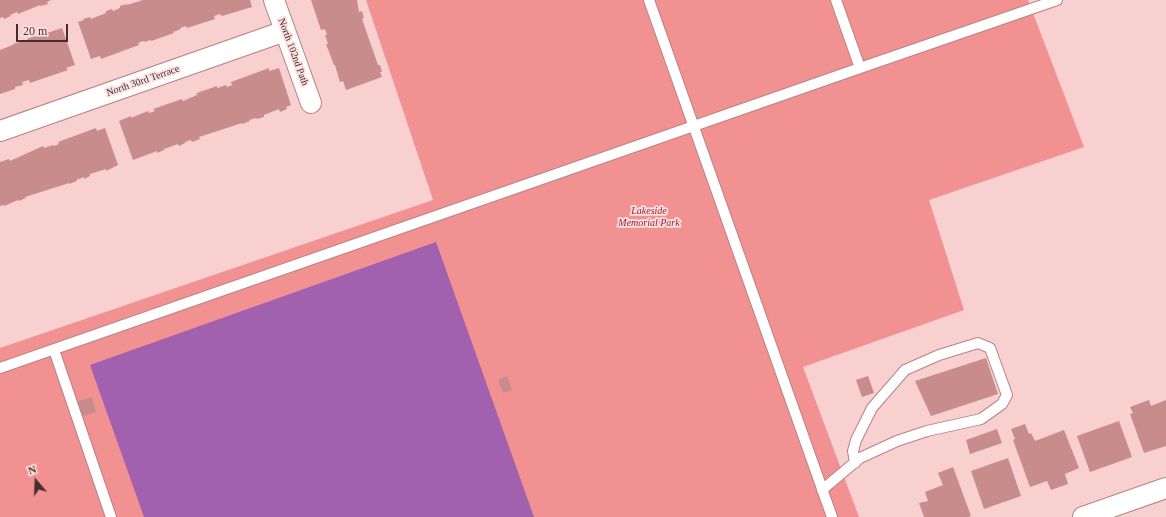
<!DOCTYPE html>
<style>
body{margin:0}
#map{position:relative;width:1166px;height:517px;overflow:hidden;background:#f7d0cf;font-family:"Times New Roman",serif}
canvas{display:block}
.north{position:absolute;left:16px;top:461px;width:40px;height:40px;-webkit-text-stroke:3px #fbe1e0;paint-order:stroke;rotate:341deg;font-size:11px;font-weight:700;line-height:16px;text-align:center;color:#472e2e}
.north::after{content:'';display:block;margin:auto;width:14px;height:18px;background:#472e2e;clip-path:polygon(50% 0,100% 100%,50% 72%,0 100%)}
.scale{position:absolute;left:16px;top:24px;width:52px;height:18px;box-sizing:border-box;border:2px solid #472e2e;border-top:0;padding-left:5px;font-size:12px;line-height:14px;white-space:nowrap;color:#472e2e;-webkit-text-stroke:3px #fbe1e0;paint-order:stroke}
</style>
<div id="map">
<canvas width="1166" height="517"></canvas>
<div class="north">N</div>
<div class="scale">20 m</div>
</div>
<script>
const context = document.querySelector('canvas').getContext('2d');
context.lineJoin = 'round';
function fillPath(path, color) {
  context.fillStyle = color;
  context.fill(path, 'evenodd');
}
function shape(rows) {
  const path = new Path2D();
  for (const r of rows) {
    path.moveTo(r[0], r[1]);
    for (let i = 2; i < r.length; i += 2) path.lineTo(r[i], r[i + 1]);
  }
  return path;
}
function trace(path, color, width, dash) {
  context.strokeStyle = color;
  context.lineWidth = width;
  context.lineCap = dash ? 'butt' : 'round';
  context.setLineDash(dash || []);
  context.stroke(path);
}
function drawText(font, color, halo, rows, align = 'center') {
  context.font = font + ' "Times New Roman",serif';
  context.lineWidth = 3.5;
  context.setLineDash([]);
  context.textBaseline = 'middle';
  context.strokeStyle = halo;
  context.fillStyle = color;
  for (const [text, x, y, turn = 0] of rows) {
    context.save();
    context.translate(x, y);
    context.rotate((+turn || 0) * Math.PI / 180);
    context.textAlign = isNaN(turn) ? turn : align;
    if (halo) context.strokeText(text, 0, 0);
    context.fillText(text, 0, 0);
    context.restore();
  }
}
fillPath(shape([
 [366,0,1028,0,1084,147,929,200,964,310,803,367,859,517,0,517,0,348,433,200]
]), '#f29191');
fillPath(shape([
 [436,242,534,517,144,517,90,365]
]), '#a161af');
fillPath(shape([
 [0,0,51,0,47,2,48,4,41,6,40,5,18,14,17,12,10,15,11,16,4,19,3,17,0,18],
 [143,0,250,0,252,7,222,16,220,14,214,16,215,19,187,28,186,26,180,28,181,29,173,32,174,33,151,41,151,40,144,42,143,41,138,43,139,45,101,59,100,56,91,59,78,22,84,20,83,19,90,17,91,19,106,13,106,11,112,9,113,11,120,8,120,6,127,4,127,5],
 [311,0,357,0,359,12,362,11,364,18,362,19,378,65,380,65,382,72,380,72,382,77,346,90,343,81,340,82,335,65,334,65,326,44,328,44,325,35,327,35,325,29,321,30],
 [62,28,75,65,66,68,68,70,30,83,29,80,22,82,23,85,15,87,15,89,0,94,0,50,13,45,13,44,28,40,27,39,35,36,35,37],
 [269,68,269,71,279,68,291,105,286,107,287,109,280,112,279,109,264,115,264,117,257,119,256,118,249,120,250,121,242,124,242,123,199,137,200,139,192,142,191,140,185,142,185,143,179,146,178,144,164,149,164,150,157,153,157,151,133,160,119,121,131,116,131,118,148,111,149,113,155,111,153,109,182,99,183,101,197,95,197,93,217,86,217,88,226,85,227,87,232,85,231,82],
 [96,128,97,131,105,128,118,165,106,171,106,169,90,174,90,176,84,179,84,177,76,180,77,181,69,184,69,183,25,197,26,198,19,201,18,200,4,206,4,205,0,206,0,162,9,159,10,161,43,146,44,148,53,145,54,146,59,144,58,142],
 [986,358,998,394,931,416,915,381],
 [507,376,512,390,503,393,498,380],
 [868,376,874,393,862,397,856,380],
 [92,397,96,412,83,416,78,401],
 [1149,400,1151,406,1166,400,1166,446,1144,453,1130,414,1133,413,1130,407],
 [1119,421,1132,457,1090,472,1077,436],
 [1025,424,1029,434,1031,433,1035,441,1064,430,1079,468,1065,474,1068,484,1051,490,1047,481,1030,487,1013,440,1015,439,1011,429],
 [997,429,1002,443,970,454,966,440],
 [1008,458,1021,496,984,509,971,471],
 [953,467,971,516,968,517,924,517,919,503,928,501,925,492,943,485,938,473]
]), '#c78c8b');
const service = shape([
 [649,0,832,517],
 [860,68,1057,0],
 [54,350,111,517],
 [0,368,860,68,836,0],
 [822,490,860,458,897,441,927,431,981,419,1002,404,1007,395,990,348,978,343,939,355,905,370,872,408,856,440,853,451,855,463]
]);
const minor = shape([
 [274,0,311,103],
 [0,131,285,31],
 [1083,517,1166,488]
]);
trace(service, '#bb8180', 12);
trace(minor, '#bb8180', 22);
trace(service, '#fff', 10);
trace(minor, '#fff', 20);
drawText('10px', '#472e2e', '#fbe1e0', [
 ["North 102nd Path",293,52,70],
 ["North 30rd Terrace",143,81,-19]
]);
drawText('italic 10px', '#9e1c2e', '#fbe1e0', [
 ["Lakeside",649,211],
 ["Memorial Park",649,223]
]);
</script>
